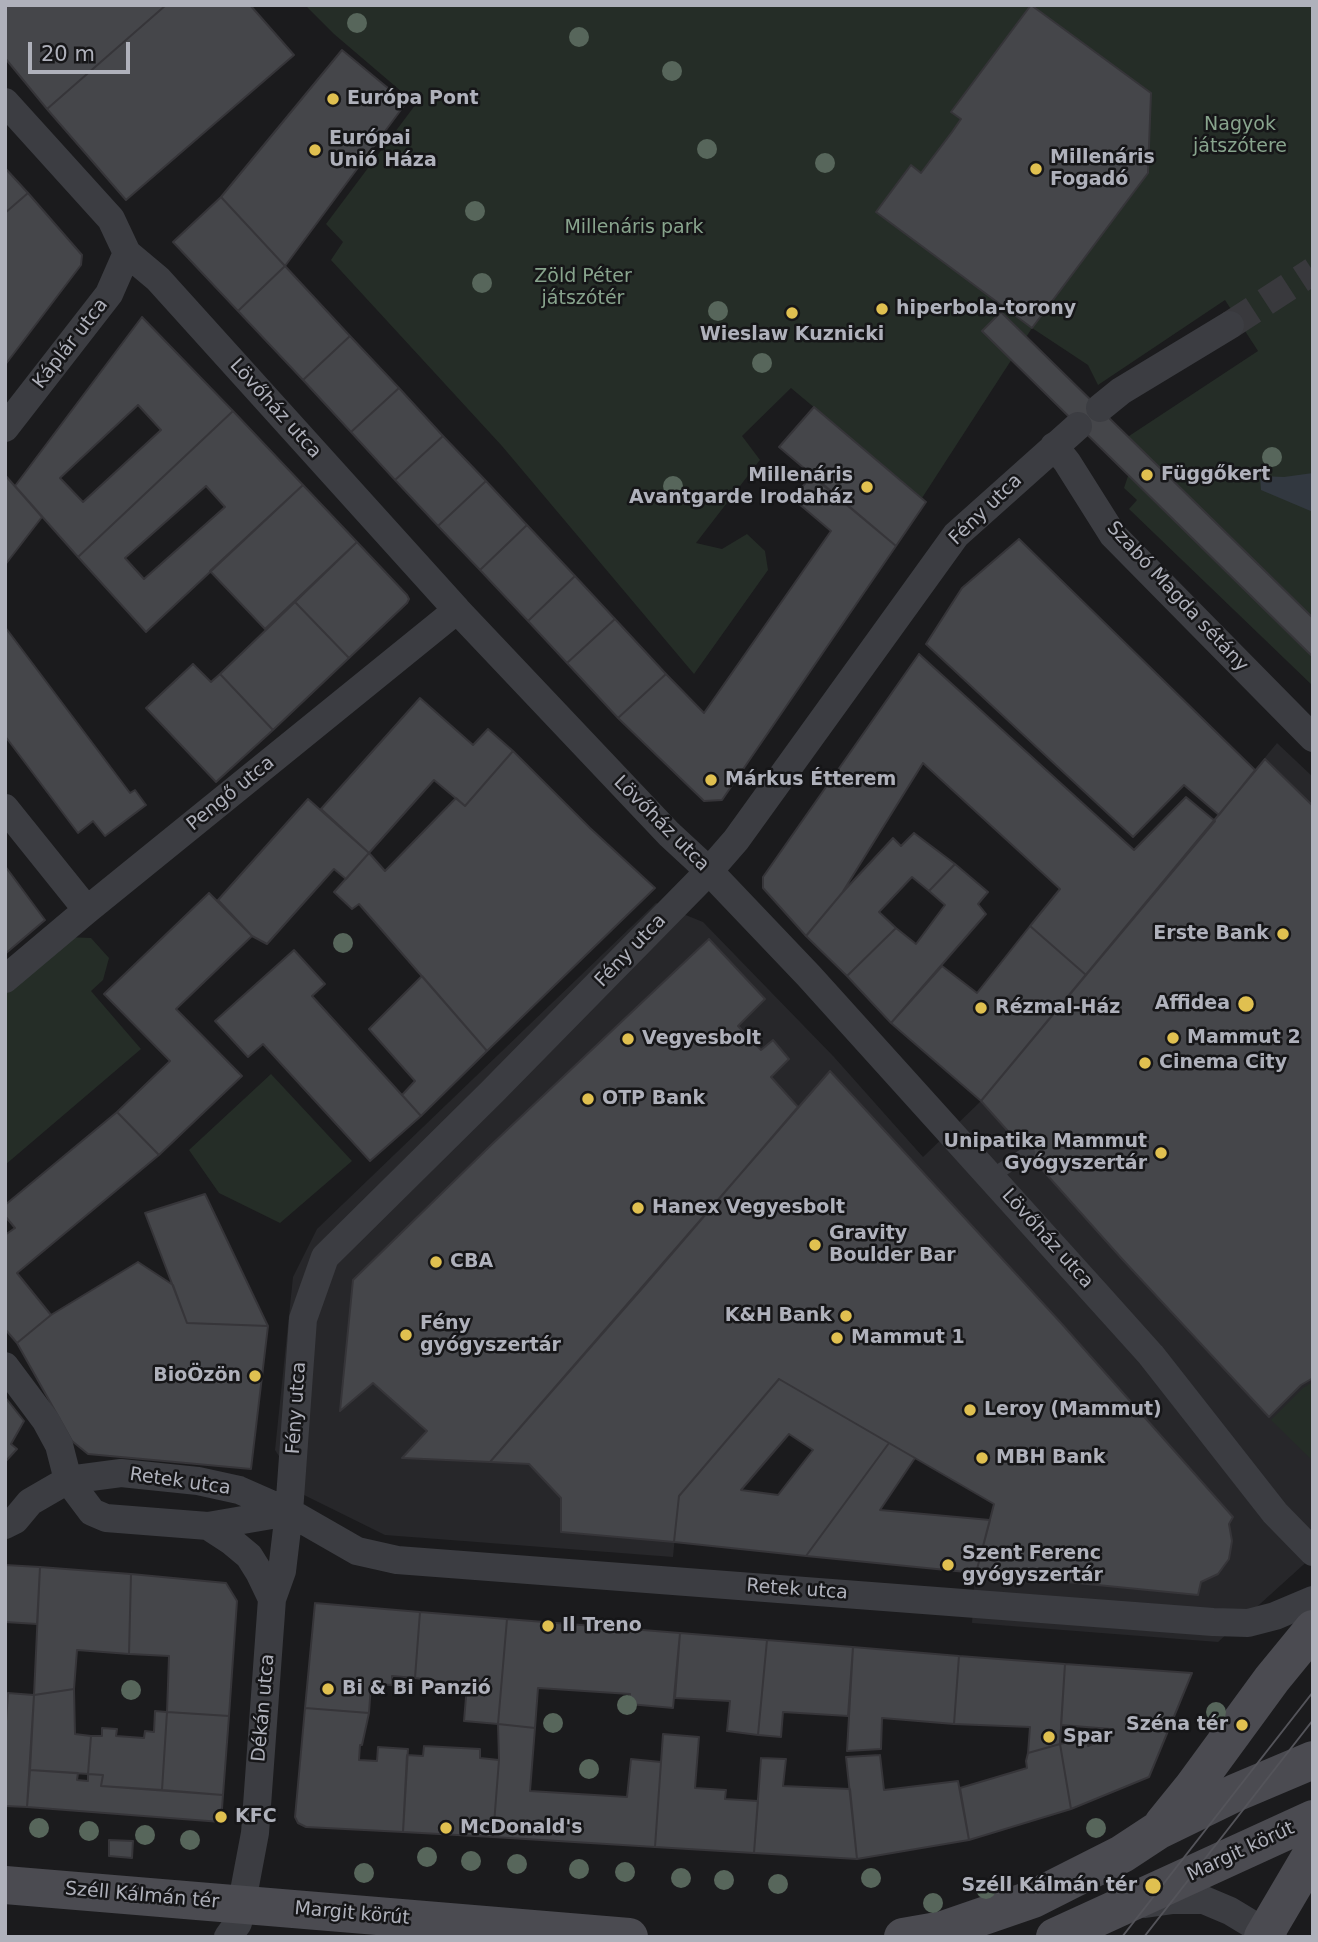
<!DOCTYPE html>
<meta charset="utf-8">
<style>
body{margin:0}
#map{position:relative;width:1318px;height:1942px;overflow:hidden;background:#1b1b1d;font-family:"DejaVu Sans",sans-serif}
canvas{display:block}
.frame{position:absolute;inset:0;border:7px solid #afb1bb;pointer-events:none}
.scale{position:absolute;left:28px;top:42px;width:102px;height:32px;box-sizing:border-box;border:4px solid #afb1bb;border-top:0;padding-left:9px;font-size:21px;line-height:24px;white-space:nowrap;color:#afb1bb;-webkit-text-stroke:5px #161618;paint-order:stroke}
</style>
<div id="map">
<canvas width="1318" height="1942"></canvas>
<div class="frame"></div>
<div class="scale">20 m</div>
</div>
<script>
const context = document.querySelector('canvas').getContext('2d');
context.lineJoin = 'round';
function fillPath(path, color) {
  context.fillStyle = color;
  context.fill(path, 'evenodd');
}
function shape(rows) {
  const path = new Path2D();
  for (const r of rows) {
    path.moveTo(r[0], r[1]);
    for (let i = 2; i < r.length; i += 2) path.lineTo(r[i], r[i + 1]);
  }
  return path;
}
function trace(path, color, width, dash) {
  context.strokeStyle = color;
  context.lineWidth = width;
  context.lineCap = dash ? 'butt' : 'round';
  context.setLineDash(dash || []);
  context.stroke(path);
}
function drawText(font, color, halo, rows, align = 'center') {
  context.font = font + ' "DejaVu Sans",sans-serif';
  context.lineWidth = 5;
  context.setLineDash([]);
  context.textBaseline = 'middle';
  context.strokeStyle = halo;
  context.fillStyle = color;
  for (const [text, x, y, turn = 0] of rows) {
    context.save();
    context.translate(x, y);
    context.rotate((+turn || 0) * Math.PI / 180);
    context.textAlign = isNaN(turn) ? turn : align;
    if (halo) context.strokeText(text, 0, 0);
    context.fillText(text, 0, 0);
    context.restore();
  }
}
fillPath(shape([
 [1277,743,1313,777,1313,1556,1218,1642,972,1623,975,1573,994,1504,779,1379,679,1496,673,1557,385,1535,304,1495,275,1450,293,1277,317,1229,656,903,703,922,834,1057,923,1157,981,1101]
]), '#27272a');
fillPath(shape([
 [305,5,1313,5,1313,686,1129,509,1137,500,1124,488,1132,464,1126,438,1258,351,1225,300,1098,385,1088,365,1032,328,922,498,791,388,742,436,760,460,696,543,722,549,747,534,765,551,768,570,694,674,502,446,331,260,343,242,326,224,416,104,334,34],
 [67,937,91,938,109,958,103,980,91,991,141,1049,5,1165,5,986],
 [271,1074,352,1161,280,1223,219,1193,189,1150],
 [1313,1382,1313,1461,1271,1420,1303,1388]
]), '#252d27');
fillPath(shape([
 [1313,473,1313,512,1261,490,1260,476,1284,477]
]), '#323840');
const building = shape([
 [5,5,166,5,47,109,5,58,5,5],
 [166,5,250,5,294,55,126,200,47,109,166,5],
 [1031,5,1151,93,1148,173,1032,328,876,212,911,165,921,173,952,132,961,119,951,112,1031,5],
 [342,50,406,103,285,266,221,197,342,50],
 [5,168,28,193,5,213,5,168],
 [28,193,82,255,81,265,5,365,5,213,28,193],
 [221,197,285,266,238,311,173,242,221,197],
 [285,266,350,336,303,380,238,311,285,266],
 [1001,312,1313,618,1313,657,982,331,1001,312],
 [142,317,233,411,78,557,15,486,142,317],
 [138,405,161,430,83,502,60,478,138,405],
 [350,336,399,388,351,432,303,380,350,336],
 [399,388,443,436,395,480,351,432,399,388],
 [814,407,926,502,896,546,779,447,814,407],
 [233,411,303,485,146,632,78,557,233,411],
 [206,486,225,507,144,579,125,558,206,486],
 [443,436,486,481,438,526,395,480,443,436],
 [5,475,42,517,5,565,5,475],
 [812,476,896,546,722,800,704,801,618,718,666,674,704,713,831,531,792,498,812,476],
 [486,481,527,525,480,570,438,526,486,481],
 [303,485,357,542,265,629,210,571,303,485],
 [527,525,575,576,528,621,480,570,527,525],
 [1019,539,1255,770,1219,815,1184,785,1133,837,926,644,962,588,1019,539],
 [357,542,407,595,409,599,407,603,349,658,295,602,357,542],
 [575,576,615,619,567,663,528,621,575,576],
 [295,602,349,658,273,730,220,674,295,602],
 [615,619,666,674,618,718,567,663,615,619],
 [5,627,130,793,135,790,146,805,105,836,93,821,78,833,5,736,5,627],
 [919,654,1134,850,1186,797,1215,821,1086,975,1030,926,1060,889,923,763,842,893,806,936,763,888,763,877,919,654],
 [193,664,211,682,220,674,273,730,216,782,146,708,193,664],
 [420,698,473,745,488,729,513,751,465,806,434,780,369,853,321,809,420,698],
 [513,751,590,828,655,888,487,1051,359,904,352,909,334,892,369,853,385,871,456,798,465,806,513,751],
 [1265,759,1313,806,1313,1378,1301,1385,1269,1417,1123,1260,981,1101,1265,759],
 [308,799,369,853,346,879,334,869,267,944,252,936,218,900,308,799],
 [914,833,955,864,929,891,912,877,879,912,896,928,847,976,806,936,842,893,893,838,901,846,914,833],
 [955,864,988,892,978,904,986,914,891,1023,847,976,896,928,916,944,945,905,929,891,955,864],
 [5,866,45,920,5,954,5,866],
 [209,893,252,936,176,1009,242,1076,159,1155,117,1112,170,1061,104,994,209,893],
 [1030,926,1086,975,981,1101,891,1023,942,966,977,993,1030,926],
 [709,939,765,999,738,1026,761,1050,773,1040,789,1059,771,1077,798,1107,645,1285,490,1462,402,1458,427,1431,373,1383,340,1411,353,1280,489,1147,709,939],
 [294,950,325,984,312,996,421,1116,370,1161,263,1044,248,1057,215,1021,294,950],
 [422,976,487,1051,421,1116,402,1095,415,1081,369,1029,422,976],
 [830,1071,1061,1323,1233,1517,1229,1524,1232,1541,1229,1559,1218,1574,1201,1582,1198,1595,976,1573,994,1504,779,1379,679,1496,674,1542,561,1532,561,1498,529,1464,490,1462,830,1071],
 [117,1112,159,1155,17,1273,51,1315,17,1343,5,1329,5,1235,15,1228,5,1216,5,1205,117,1112],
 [205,1194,266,1322,268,1326,187,1323,145,1213,205,1194],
 [138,1262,173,1285,187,1323,268,1326,251,1469,88,1454,72,1441,17,1343,51,1315,138,1262],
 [779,1379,889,1443,806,1556,674,1542,679,1496,779,1379],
 [789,1434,813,1450,778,1495,741,1490,789,1434],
 [5,1397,24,1421,11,1444,17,1449,5,1462,5,1397],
 [889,1443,915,1458,880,1510,990,1520,976,1573,806,1556,889,1443],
 [5,1565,40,1567,37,1624,5,1622,5,1565],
 [40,1567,131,1574,129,1654,77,1650,74,1689,34,1695,40,1567],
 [131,1574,226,1583,237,1601,229,1716,167,1712,169,1656,129,1654,131,1574],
 [315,1603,420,1612,415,1678,392,1676,392,1685,371,1684,369,1713,305,1708,315,1603],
 [420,1612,507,1619,498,1724,464,1721,467,1685,415,1678,420,1612],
 [507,1619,680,1633,673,1708,629,1704,630,1694,538,1688,535,1728,498,1724,507,1619],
 [680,1633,767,1640,758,1735,727,1731,730,1701,675,1698,680,1633],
 [767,1640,853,1647,848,1716,783,1712,781,1737,758,1735,767,1640],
 [853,1647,959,1656,954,1724,882,1718,881,1749,847,1751,853,1647],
 [959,1656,1065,1664,1060,1744,1028,1753,1030,1727,954,1724,959,1656],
 [1065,1664,1192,1673,1149,1777,1071,1809,1060,1744,1087,1737,1088,1746,1106,1738,1111,1729,1061,1725,1065,1664],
 [74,1689,75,1734,91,1736,88,1774,30,1770,34,1695,74,1689],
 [8,1693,34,1695,27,1807,5,1806,5,1736,8,1693],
 [305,1708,369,1713,362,1745,360,1745,359,1760,377,1761,378,1747,408,1749,403,1832,306,1827,298,1823,295,1817,305,1708],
 [155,1711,167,1712,162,1790,101,1786,103,1775,88,1774,91,1736,102,1736,102,1728,117,1729,116,1736,144,1738,145,1731,154,1732,155,1711],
 [167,1712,229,1716,223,1795,162,1790,167,1712],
 [498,1724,535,1728,530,1791,627,1797,631,1759,661,1762,655,1847,493,1837,499,1760,498,1724],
 [663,1734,699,1737,695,1788,726,1790,725,1799,758,1801,754,1853,655,1847,663,1734],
 [1060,1744,1071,1809,969,1840,960,1788,1027,1768,1026,1761,1028,1753,1060,1744],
 [424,1746,480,1749,480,1758,499,1760,493,1837,403,1832,407,1755,423,1756,424,1746],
 [880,1755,884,1790,958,1781,969,1840,857,1859,846,1757,880,1755],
 [761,1758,786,1759,783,1786,850,1789,857,1859,754,1853,761,1758],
 [30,1770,78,1773,77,1780,88,1781,88,1774,103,1775,101,1786,223,1795,221,1822,27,1807,30,1770],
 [109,1840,133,1841,132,1858,109,1856,109,1840]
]);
fillPath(building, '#45464a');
trace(building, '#363539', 2);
trace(shape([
 [1230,325,1313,271]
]), '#39393d', 28, [28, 14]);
trace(shape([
 [990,1177,1028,1153]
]), '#3c3d42', 14);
trace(shape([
 [5,102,111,219,127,253,158,279,457,610,669,834,709,871,809,976,1097,1295,1151,1355,1275,1513,1313,1552],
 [1100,408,1121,391,1230,325],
 [5,428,109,294,127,253],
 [1054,446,1067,462,1113,535,1313,738],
 [5,808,87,910],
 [5,979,87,910,457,610],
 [5,1366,46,1421,59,1445,68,1480,92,1512,106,1518,208,1526,289,1512],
 [5,1525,15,1520,30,1502,68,1480,121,1473,198,1481,239,1490,289,1512,357,1551,397,1560,1213,1622,1248,1623,1275,1616,1313,1600],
 [208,1526,231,1541,249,1556,259,1572,272,1599],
 [1145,1904,1173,1900,1204,1900,1230,1911,1273,1937],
 [228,1937,238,1923,255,1833,272,1599,282,1571,289,1512,303,1319,325,1257,492,1092,709,871,736,840,956,535,1078,426]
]), '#3c3d42', 28);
trace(shape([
 [1163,1824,1193,1787,1272,1679,1313,1629],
 [5,1885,629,1937],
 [903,1937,943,1930,1033,1899,1122,1854,1157,1831,1235,1793,1313,1760],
 [1055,1937,1313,1819],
 [1263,1937,1313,1852]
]), '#4b4b51', 38);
trace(shape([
 [1122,1937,1313,1692],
 [1144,1937,1313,1720]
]), '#54545a', 2);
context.fillStyle = '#57665b';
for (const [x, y] of [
 [357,23],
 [579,37],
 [672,71],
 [707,149],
 [825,163],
 [475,211],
 [482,283],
 [718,311],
 [762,363],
 [1272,457],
 [673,486],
 [343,943],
 [131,1690],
 [627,1705],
 [1216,1712],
 [553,1723],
 [589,1769],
 [39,1828],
 [1096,1828],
 [89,1831],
 [145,1835],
 [190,1840],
 [427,1857],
 [471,1861],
 [517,1864],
 [579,1869],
 [625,1872],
 [364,1873],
 [681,1878],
 [871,1878],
 [724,1880],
 [778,1884],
 [986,1889],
 [933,1903]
]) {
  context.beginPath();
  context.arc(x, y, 10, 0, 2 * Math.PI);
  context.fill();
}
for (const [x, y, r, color] of [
 [333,99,7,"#e0c050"],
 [315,150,7,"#e0c050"],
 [1036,169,7,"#e0c050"],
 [882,309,7,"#e0c050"],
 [792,313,7,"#e0c050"],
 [1147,475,7,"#e0c050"],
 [867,487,7,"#e0c050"],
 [711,780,7,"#e0c050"],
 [1283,934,7,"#e0c050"],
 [1246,1004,9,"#e0c050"],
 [981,1008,7,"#e0c050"],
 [1173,1038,7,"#e0c050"],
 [628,1039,7,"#e0c050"],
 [1145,1063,7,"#e0c050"],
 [588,1099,7,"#e0c050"],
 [1161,1153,7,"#e0c050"],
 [638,1208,7,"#e0c050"],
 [815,1245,7,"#e0c050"],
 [436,1262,7,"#e0c050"],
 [846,1316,7,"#e0c050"],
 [406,1335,7,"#e0c050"],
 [837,1338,7,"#e0c050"],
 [255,1376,7,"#e0c050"],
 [970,1410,7,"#e0c050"],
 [982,1458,7,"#e0c050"],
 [948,1565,7,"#e0c050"],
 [548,1626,7,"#e0c050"],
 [328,1689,7,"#e0c050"],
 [1242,1725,7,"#e0c050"],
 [1049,1737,7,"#e0c050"],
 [221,1817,7,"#e0c050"],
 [446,1828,7,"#e0c050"],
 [1153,1886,9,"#e0c050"]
]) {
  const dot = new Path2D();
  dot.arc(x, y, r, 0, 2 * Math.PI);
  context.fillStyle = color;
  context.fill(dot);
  trace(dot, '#161618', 2.5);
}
drawText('bold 19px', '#afb1bb', '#161618', [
 ["Európa Pont",347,99],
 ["Európai",329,139],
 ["Unió Háza",329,161],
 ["Millenáris",1050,158],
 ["Fogadó",1050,180],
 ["hiperbola-torony",896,309],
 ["Wieslaw Kuznicki",792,335,"center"],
 ["Függőkert",1161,475],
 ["Millenáris",853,476,"right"],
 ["Avantgarde Irodaház",853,498,"right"],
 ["Márkus Étterem",725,780],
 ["Erste Bank",1269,934,"right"],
 ["Affidea",1230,1004,"right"],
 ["Rézmal-Ház",995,1008],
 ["Mammut 2",1187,1038],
 ["Vegyesbolt",642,1039],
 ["Cinema City",1159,1063],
 ["OTP Bank",602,1099],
 ["Unipatika Mammut",1147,1142,"right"],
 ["Gyógyszertár",1147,1164,"right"],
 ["Hanex Vegyesbolt",652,1208],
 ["Gravity",829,1234],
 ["Boulder Bar",829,1256],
 ["CBA",450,1262],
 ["K&H Bank",832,1316,"right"],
 ["Fény",420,1324],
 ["gyógyszertár",420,1346],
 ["Mammut 1",851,1338],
 ["BioÖzön",241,1376,"right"],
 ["Leroy (Mammut)",984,1410],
 ["MBH Bank",996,1458],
 ["Szent Ferenc",962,1554],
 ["gyógyszertár",962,1576],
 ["Il Treno",562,1626],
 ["Bi & Bi Panzió",342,1689],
 ["Széna tér",1228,1725,"right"],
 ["Spar",1063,1737],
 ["KFC",235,1817],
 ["McDonald's",460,1828],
 ["Széll Kálmán tér",1137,1886,"right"]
], 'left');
drawText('19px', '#88a48d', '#161618', [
 ["Nagyok",1240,125],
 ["játszótere",1240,147],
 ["Millenáris park",634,228],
 ["Zöld Péter",583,277],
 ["játszótér",583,299]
]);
drawText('19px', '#afb1bb', '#161618', [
 ["Káplár utca",71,344,-52],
 ["Lövőház utca",275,409,48],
 ["Fény utca",986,510,-44],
 ["Szabó Magda sétány",1177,597,47],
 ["Pengő utca",231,794,-39],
 ["Lövőház utca",661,824,45],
 ["Fény utca",631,951,-46],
 ["Lövőház utca",1047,1239,48],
 ["Fény utca",297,1408,-86],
 ["Retek utca",180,1482,8],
 ["Retek utca",797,1590,4],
 ["Dékán utca",264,1708,-85],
 ["Margit körút",1241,1852,-25],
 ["Széll Kálmán tér",142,1896,5],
 ["Margit körút",352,1914,5]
]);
</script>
